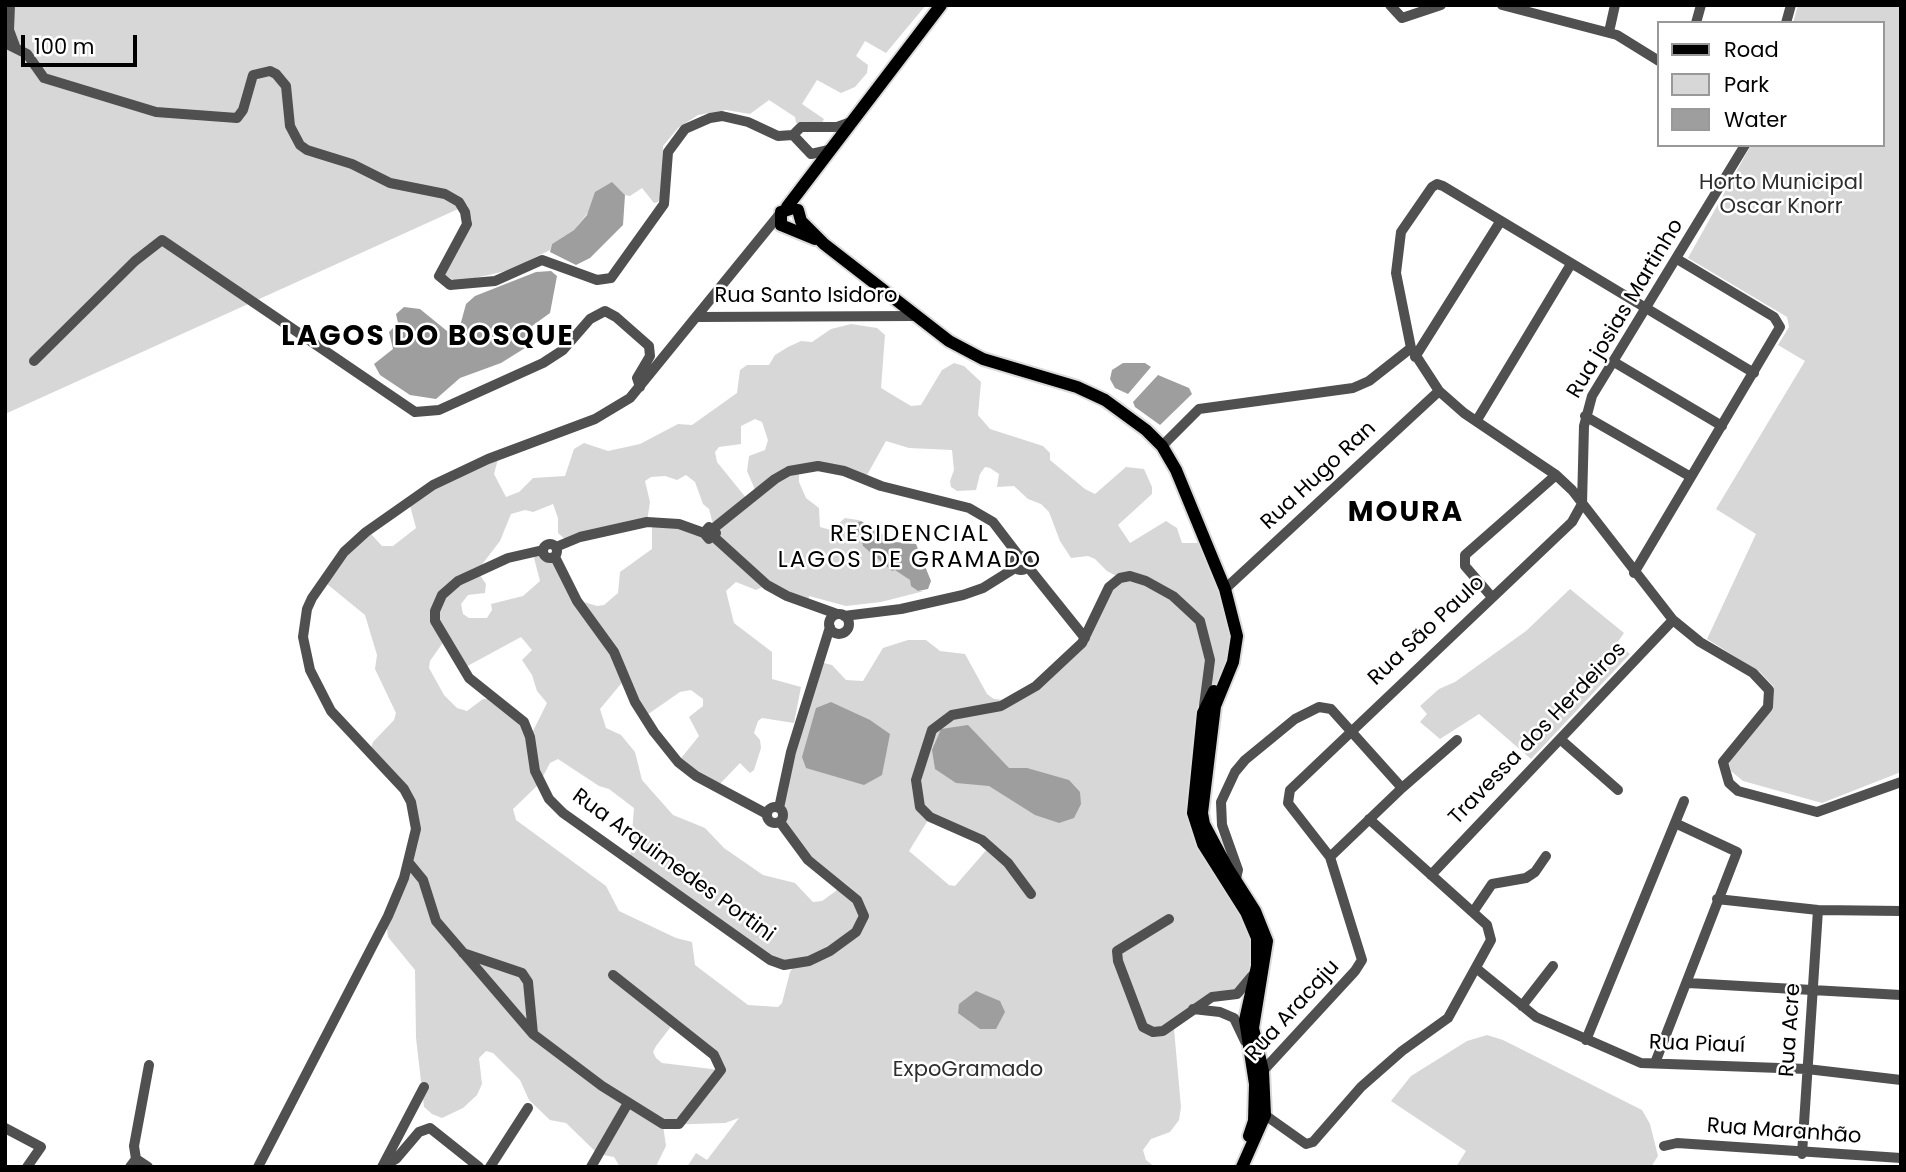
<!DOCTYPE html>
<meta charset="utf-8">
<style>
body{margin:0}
#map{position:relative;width:1906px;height:1172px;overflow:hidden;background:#fff;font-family:Poppins,sans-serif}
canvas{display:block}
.frame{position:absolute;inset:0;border:7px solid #000;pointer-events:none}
.legend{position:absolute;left:1657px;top:21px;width:228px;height:126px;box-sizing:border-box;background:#fff;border:2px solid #999;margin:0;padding:9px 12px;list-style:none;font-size:21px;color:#000}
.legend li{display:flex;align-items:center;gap:14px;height:35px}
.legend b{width:35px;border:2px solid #999}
.scale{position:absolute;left:21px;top:35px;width:116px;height:32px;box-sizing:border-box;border:4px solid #000;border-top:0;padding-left:9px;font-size:21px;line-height:24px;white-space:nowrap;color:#000;-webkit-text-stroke:5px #fff;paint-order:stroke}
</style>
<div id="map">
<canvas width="1906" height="1172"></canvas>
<div class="frame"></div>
<ul class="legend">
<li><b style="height:9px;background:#000"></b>Road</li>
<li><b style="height:19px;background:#d7d7d7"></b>Park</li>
<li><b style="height:19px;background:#9e9e9e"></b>Water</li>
</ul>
<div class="scale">100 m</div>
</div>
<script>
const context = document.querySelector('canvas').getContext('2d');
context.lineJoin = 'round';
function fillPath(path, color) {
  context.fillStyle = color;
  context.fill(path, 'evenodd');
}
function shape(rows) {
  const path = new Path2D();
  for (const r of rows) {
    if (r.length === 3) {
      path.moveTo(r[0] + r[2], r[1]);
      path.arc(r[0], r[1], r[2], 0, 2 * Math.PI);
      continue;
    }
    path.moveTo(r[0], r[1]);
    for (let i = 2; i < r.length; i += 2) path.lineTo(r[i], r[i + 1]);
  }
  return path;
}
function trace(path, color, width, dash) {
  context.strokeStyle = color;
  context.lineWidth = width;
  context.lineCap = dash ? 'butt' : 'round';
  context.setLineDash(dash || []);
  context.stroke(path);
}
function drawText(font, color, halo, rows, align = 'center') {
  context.font = font + ' Poppins,sans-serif';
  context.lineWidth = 5;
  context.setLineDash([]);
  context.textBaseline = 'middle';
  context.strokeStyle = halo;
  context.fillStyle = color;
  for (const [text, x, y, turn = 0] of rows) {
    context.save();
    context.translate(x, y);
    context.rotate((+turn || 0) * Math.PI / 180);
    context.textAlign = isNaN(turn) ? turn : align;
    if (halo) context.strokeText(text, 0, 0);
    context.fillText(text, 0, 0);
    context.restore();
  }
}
fillPath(shape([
 [5,5,926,5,886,53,865,41,856,56,868,65,867,73,855,87,841,93,817,80,802,104,824,119,822,123,796,123,795,117,769,100,750,114,726,110,698,115,678,128,663,146,662,195,658,202,654,203,642,188,630,196,625,195,612,183,574,230,552,244,550,250,510,270,458,282,444,275,470,227,472,220,467,205,5,414],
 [1798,5,1901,5,1901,772,1822,803,1743,781,1731,771,1729,763,1733,755,1773,709,1774,687,1760,672,1707,639,1756,534,1716,509,1805,361,1778,345,1789,327,1787,317,1688,258,1751,145,1883,145,1883,23,1793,23],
 [851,324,877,328,885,335,881,388,911,406,921,405,942,370,954,363,964,366,981,382,978,415,990,429,1043,446,1050,453,1050,460,1085,489,1095,494,1126,467,1144,469,1152,487,1152,494,1118,525,1130,543,1166,521,1177,528,1182,543,1198,543,1209,549,1236,623,1233,662,1193,813,1246,912,1259,951,1242,990,1218,996,1174,1029,1181,1107,1179,1120,1170,1132,1151,1139,1143,1150,1146,1160,1155,1167,687,1167,696,1153,707,1160,739,1118,725,1123,663,1125,666,1146,657,1164,660,1167,620,1167,614,1157,598,1154,566,1123,550,1120,529,1100,520,1080,493,1053,486,1051,479,1058,482,1084,477,1095,463,1108,442,1118,432,1114,424,1107,416,1038,415,970,388,937,387,929,388,916,416,829,411,802,370,751,373,742,394,720,396,713,375,669,377,655,365,615,327,584,344,552,371,534,382,546,393,546,416,528,409,502,499,455,494,474,506,497,519,492,533,478,565,476,574,449,584,443,608,451,640,444,678,424,692,425,737,393,740,370,747,365,769,365,775,355,788,347,801,341,812,342,831,329],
 [755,419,762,422,768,440,765,450,749,456,747,471,756,492,747,499,717,462,715,452,719,447,741,444,741,426],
 [886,441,909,448,952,450,954,470,950,481,951,487,957,491,976,490,980,474,985,467,990,468,999,474,997,487,1014,486,1028,499,1041,504,1049,512,1060,541,1071,558,1088,556,1095,559,1107,571,1120,578,1106,591,1076,650,1014,701,994,699,987,694,965,654,940,651,926,640,908,640,883,648,863,681,846,680,832,665,820,662,779,808,782,819,829,879,840,888,822,901,813,902,795,883,763,875,724,848,705,828,673,815,642,780,635,752,621,735,606,728,600,709,625,679,644,717,680,692,691,690,703,699,703,706,689,717,699,736,678,762,716,788,740,763,750,773,754,770,761,748,760,740,754,733,758,721,762,718,794,723,801,687,772,679,772,652,734,623,726,591,736,582,756,590,767,585,808,605,809,596,846,606,881,602,924,591,918,591,910,580,864,542,854,524,861,521,858,520,845,518,831,530,820,527,819,508,806,498,799,482,799,473,831,467,859,477,867,475],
 [686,475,695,482,703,504,709,509,714,528,704,533,658,521,652,527,652,549,620,572,618,593,604,605,597,606,577,600,552,559,543,553,535,555,534,558,540,581,523,596,491,604,492,610,487,618,469,618,463,614,461,604,468,595,485,593,486,584,477,571,500,541,511,514,525,510,533,512,553,504,558,518,558,533,567,541,647,522,650,502,645,481,651,477,665,476,677,480],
 [521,637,532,650,522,660,532,675,537,691,547,703,531,735,495,699,483,699,467,711,457,708,444,695,429,668,430,661,444,641,462,669],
 [558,759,599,786,609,789,634,808,630,859,784,965,795,965,790,972,782,1003,778,1007,748,1005,695,965,692,942,676,938,619,911,606,886,516,820,513,809,539,784,550,763],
 [930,817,989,847,955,886,949,885,909,851],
 [673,1024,714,1055,720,1070,662,1063,656,1058,653,1052,656,1046],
 [1570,589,1624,633,1617,643,1630,654,1531,759,1479,714,1440,739,1420,722,1427,714,1420,706,1439,689,1455,682,1526,631],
 [1487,1035,1503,1040,1642,1110,1650,1124,1658,1156,1651,1167,1456,1167,1466,1151,1391,1101,1411,1076,1467,1041]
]), '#d7d7d7');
fillPath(shape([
 [612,182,625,195,623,225,590,258,576,265,550,252,552,244,574,230,587,215,595,192],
 [551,271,557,276,550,313,532,326,533,343,501,363,460,378,436,399,410,395,380,375,374,364,393,349,389,332,398,323,396,314,404,307,420,309,447,331,460,326,466,304,475,296,536,272],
 [1123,363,1145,363,1151,367,1128,394,1115,388,1110,379,1112,370],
 [1158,375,1189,388,1192,394,1160,425,1135,407,1133,402],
 [861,521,895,542,916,544,931,581,928,589,918,591,911,586,910,580,895,570,892,571,863,546,860,533,853,529,854,524],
 [831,702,870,720,890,734,882,775,864,785,806,768,802,757,816,708],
 [968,725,1009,768,1027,768,1069,780,1080,792,1081,804,1074,818,1059,823,1035,815,989,786,956,783,935,769,932,750,941,729],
 [976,991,1000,1001,1005,1012,996,1029,980,1029,958,1013,959,1004]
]), '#9e9e9e');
const major = shape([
 [787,207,941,5],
 [793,208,781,212,781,225,815,239],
 [798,210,801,221,824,244,949,341,983,359,1077,387,1105,400,1146,430,1162,446,1176,470,1225,589,1237,636,1233,662,1215,706,1202,813,1204,824,1227,867,1255,911,1267,941,1253,1028,1263,1071,1265,1115,1242,1167],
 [1214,691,1203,713,1193,813,1203,844,1246,912,1257,938,1257,966,1245,1020,1255,1084,1254,1121,1249,1136]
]);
trace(major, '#dbdbdb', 16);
trace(shape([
 [10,5,9,30,15,46],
 [1390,5,1402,18,1441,5],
 [1502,5,1617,35,1659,61],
 [1696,23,1701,5],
 [1786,23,1791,5],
 [1609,32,1615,5],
 [5,43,27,54,44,78,156,112,237,118,243,110,253,75,270,71,276,74,286,86,290,126,300,145,307,150,352,164,390,183,445,194,459,202,465,212,467,224,439,276,450,285,495,281,542,260,597,280,611,278,664,204,668,152,685,129,710,118,722,116,748,122,778,136,793,135],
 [829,150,811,154,793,135,801,127,837,127,851,122],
 [697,317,914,316],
 [1415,357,1500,222],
 [34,361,135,261,162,240,415,412,439,410,543,363,563,350,590,319,605,311,616,317,649,346,650,356,637,378,640,387],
 [1614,362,1722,426],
 [1754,373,1443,186,1437,184,1432,187,1401,232,1396,273,1411,348,1439,391,1464,413,1556,475,1572,490,1673,620,1700,642,1753,673,1769,690,1768,707,1723,762,1729,783,1738,791,1817,812,1901,782],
 [1585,416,1691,477],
 [1477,420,1571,264],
 [1162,446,1199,409,1353,388,1369,381,1411,348],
 [714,528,775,479,789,471,818,466,844,471,881,486,969,508,993,522,1019,556],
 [714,537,767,585,787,596,837,614],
 [550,551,7],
 [556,547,580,537,647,522,679,524,704,533,709,539,716,533,709,527,704,533],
 [543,550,508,558,458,581,442,595,435,611,435,621,469,678,524,722,530,737,535,771,549,799,563,813,770,960,784,965,809,961,830,951,856,932,864,916,857,900,808,860,780,822],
 [1021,563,7],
 [555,557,577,601,614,652,635,702,654,732,678,762,696,776,767,814],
 [1028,567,1085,638],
 [1634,573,1780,327,1774,317,1677,259],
 [1225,589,1439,391],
 [1491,596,1465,566,1465,555,1556,475],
 [839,624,10],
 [844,616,901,609,963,595,983,588,1015,568],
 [1560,739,1618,790],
 [775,815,8],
 [779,808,791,752,830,627],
 [1330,857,1402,788,1457,740],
 [409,863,423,880,436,921,533,1034,602,1086,663,1124,679,1124,721,1070,714,1055,613,975],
 [1431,875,1673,620],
 [1235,883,1238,870,1222,825,1221,802,1235,772,1245,760,1295,719,1319,707,1331,709,1402,788],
 [1031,894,1008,863,982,840,930,817,920,807,916,780,932,730,952,715,1001,706,1036,686,1082,643,1109,587,1120,578,1130,576,1146,581,1173,596,1200,621,1210,660,1204,706],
 [1717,899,1818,910,1901,911],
 [1473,912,1492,884,1526,878,1535,872,1546,856],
 [1169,919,1117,951,1118,961,1143,1027,1153,1032,1163,1031,1212,997,1237,994,1252,976],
 [463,953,522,973,528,982,533,1034],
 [1476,968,1536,1017,1641,1063,1807,1069,1901,1080],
 [1688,983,1901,995],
 [1522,1006,1553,966],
 [1193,1009,1220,1012,1234,1018,1245,1041],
 [1586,1040,1684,801],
 [1655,1063,1737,852,1675,823],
 [1261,1073,1355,971,1362,960,1330,857,1288,803,1290,790,1572,522,1582,504,1584,426,1592,396,1745,145],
 [1265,1115,1306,1144,1313,1142,1361,1087,1402,1051,1448,1018,1491,940,1487,925,1369,819],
 [5,1128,41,1147,27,1167],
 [1664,1146,1677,1143,1901,1158],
 [1802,1154,1818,910],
 [136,1159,148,1167],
 [130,1167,136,1159,134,1146,149,1065],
 [258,1167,388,916,404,878,416,829,411,802,404,789,331,711,310,670,303,637,307,609,312,598,344,552,366,532,433,485,488,459,595,419,630,398,779,215],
 [382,1167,396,1159,419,1132,430,1128,479,1167],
 [382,1167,424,1087],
 [490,1167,528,1108],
 [591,1167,628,1103]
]), '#505050', 10);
trace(major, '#000', 12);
drawText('21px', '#2e2e2e', '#fff', [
 ["Horto Municipal",1781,184],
 ["Oscar Knorr",1781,208],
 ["ExpoGramado",968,1071]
]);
drawText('21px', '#000', '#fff', [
 ["Rua Santo Isidoro",806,297],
 ["Rua josias Martinho",1626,309,-59],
 ["Rua Hugo Ran",1319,476,-43],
 ["Rua São Paulo",1427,631,-43],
 ["Travessa dos Herdeiros",1538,734,-46],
 ["Rua Arquimedes Portini",673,866,36],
 ["Rua Aracaju",1293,1011,-48],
 ["Rua Acre",1791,1030,-86],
 ["Rua Piauí",1697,1045,2],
 ["Rua Maranhão",1784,1132,4]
]);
context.letterSpacing = '2px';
drawText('23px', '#000', '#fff', [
 ["RESIDENCIAL",910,535],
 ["LAGOS DE GRAMADO",910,561]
]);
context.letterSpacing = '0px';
context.letterSpacing = '2px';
drawText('bold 28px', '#000', '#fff', [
 ["LAGOS DO BOSQUE",428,338],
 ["MOURA",1406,514]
]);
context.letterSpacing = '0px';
</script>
